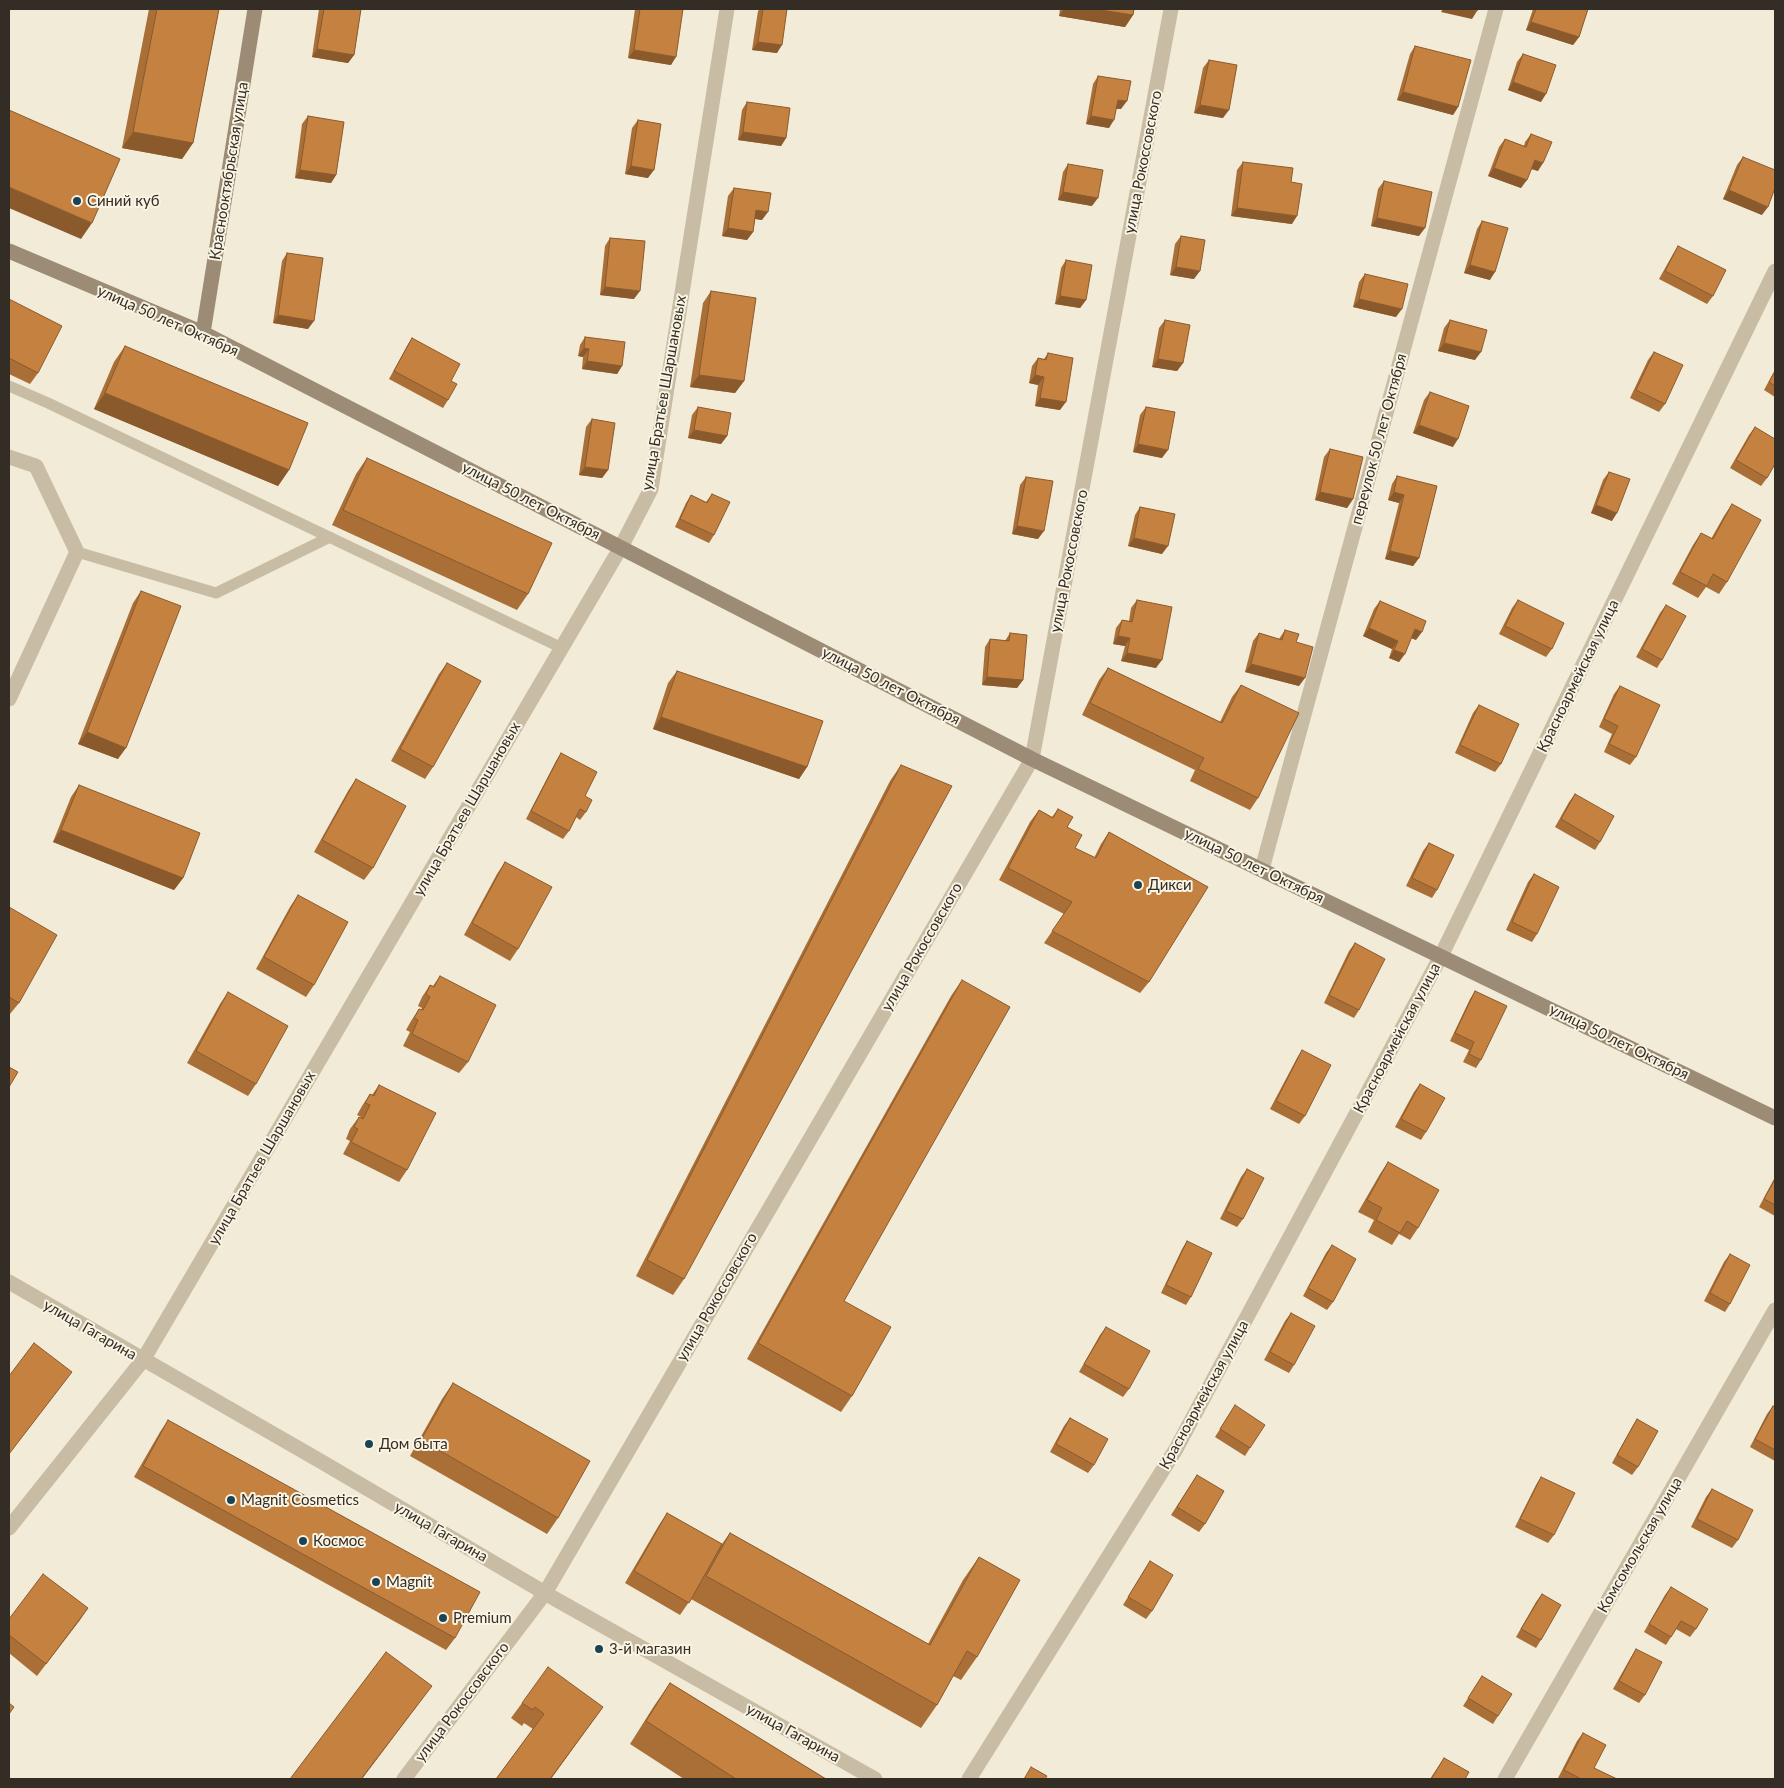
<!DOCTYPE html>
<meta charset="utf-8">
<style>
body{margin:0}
#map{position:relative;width:1784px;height:1788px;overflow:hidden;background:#f1ebd7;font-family:Lato,sans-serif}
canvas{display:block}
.frame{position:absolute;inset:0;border:10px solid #332d25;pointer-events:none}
</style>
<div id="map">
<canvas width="1784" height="1788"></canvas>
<div class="frame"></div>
</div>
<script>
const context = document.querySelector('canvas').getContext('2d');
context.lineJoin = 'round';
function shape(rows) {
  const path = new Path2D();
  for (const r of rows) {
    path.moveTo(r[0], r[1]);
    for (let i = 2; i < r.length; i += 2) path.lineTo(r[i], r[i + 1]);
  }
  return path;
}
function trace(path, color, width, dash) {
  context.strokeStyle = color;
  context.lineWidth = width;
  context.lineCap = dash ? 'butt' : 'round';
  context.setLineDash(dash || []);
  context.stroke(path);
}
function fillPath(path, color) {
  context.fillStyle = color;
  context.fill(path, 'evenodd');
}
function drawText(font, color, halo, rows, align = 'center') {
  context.font = font + ' Lato,sans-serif';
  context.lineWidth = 4;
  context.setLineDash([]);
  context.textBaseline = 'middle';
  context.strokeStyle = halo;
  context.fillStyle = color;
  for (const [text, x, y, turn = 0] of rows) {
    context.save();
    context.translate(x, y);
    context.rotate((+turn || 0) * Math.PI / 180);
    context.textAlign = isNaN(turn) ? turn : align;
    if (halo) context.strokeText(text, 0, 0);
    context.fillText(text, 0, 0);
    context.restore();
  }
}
trace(shape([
 [9,386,48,403,562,648],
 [77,552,216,593,330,537]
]), '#c8bda4', 11);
trace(shape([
 [9,457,36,466,77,552,9,699],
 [1262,869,1496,9],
 [9,1282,322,1462,557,1600,875,1779],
 [9,1528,143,1360,621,547,651,489,727,9],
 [404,1779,545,1593,1032,759,1171,9],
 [969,1779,1176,1449,1441,956,1775,271],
 [1505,1779,1775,1310]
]), '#c8bda4', 15);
trace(shape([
 [9,251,203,333,1032,759,1775,1118],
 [203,333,255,9]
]), '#9c8c75', 15);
fillPath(shape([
 [149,9,219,9,193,143,182,159,122,148],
 [319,9,361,9,354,55,348,63,312,57],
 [635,9,683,9,671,65,628,58],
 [760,9,787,9,777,53,752,50,758,11],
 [1060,9,1134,9,1133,15,1125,27,1059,16],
 [1533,9,1588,9,1579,37,1573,45,1526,30],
 [1415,46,1458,107,1453,115,1397,100,1410,54],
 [1523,54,1541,102,1508,90,1517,62],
 [1209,60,1223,118,1194,113,1203,68],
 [1098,76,1121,109,1116,109,1109,128,1086,124,1093,84],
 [747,102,786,138,781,146,738,140,742,110],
 [308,116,336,175,331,183,295,178,302,124],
 [638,120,648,178,625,174,632,128],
 [1531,134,1538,171,1531,169,1521,188,1488,176,1499,147,1505,139,1524,146,1525,142],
 [1743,157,1762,215,1723,199,1737,165],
 [1243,162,1292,224,1231,216,1237,170],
 [1068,164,1092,206,1058,200,1063,172],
 [1384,181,1419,236,1371,226,1378,189],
 [734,188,762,220,755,219,753,232,747,240,722,236,728,196],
 [1482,221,1490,280,1464,273,1477,229],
 [1181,236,1194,279,1170,275,1175,244],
 [610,238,634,299,600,295,605,246],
 [1678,246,1713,296,1707,304,1659,279,1673,254],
 [287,253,308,329,273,323,282,261],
 [1066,260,1086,300,1080,308,1055,304,1061,268],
 [1365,274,1396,317,1353,307,1359,282],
 [711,291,744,381,735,393,690,387,703,303],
 [9,299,38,373,30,384,9,374],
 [1165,320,1183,363,1177,371,1152,367,1159,328],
 [1450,320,1475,360,1438,351,1444,328],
 [585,337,622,366,617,374,582,369,583,357,578,356,580,345],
 [412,338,451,381,448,400,443,408,389,379,407,346],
 [125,346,289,470,278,486,94,409,114,362],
 [1654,352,1665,404,1659,412,1630,398,1648,360],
 [1048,353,1060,410,1035,406,1038,385,1029,383,1032,366,1038,358,1044,359],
 [1775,370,1775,397,1764,390],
 [1430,392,1453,447,1413,433,1424,400],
 [698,407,727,436,721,444,688,438,692,415],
 [1146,407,1162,458,1133,452,1140,415],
 [592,419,608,470,602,478,579,475,586,427],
 [1755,427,1767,478,1761,486,1730,468,1749,435],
 [1330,449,1353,499,1347,508,1315,500,1324,457],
 [367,458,528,594,517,610,332,525,356,474],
 [1609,472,1612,521,1591,513,1603,480],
 [1397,476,1437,486,1419,558,1413,566,1385,559,1399,503,1388,500,1392,484],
 [1026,477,1038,539,1012,534,1020,485],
 [712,494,714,535,709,543,675,527,686,503,691,495,706,502],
 [1732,504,1727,582,1719,594,1706,587,1698,598,1672,584,1693,545,1701,533,1711,539,1724,516],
 [1140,507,1162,554,1128,546,1135,515],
 [141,591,118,759,78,744,133,603],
 [1137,600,1156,668,1121,661,1125,646,1113,644,1116,628,1122,620,1129,621,1131,608],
 [1518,600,1552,649,1546,657,1499,634,1512,608],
 [1380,601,1416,640,1411,638,1399,662,1389,658,1392,649,1363,636,1374,609],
 [1666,605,1662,660,1657,668,1636,657,1660,613],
 [1285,630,1296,642,1299,686,1245,672,1253,641,1259,633,1279,639],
 [1010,633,1023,680,1017,688,982,685,985,647,990,639,1005,641],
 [447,663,433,767,425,779,391,761,439,674],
 [1108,668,1220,722,1232,697,1241,685,1258,798,1250,810,1190,781,1195,770,1082,715,1099,680],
 [677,671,807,767,799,779,653,729,668,683],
 [1620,686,1636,757,1630,765,1604,752,1612,734,1599,727,1614,694],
 [1479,705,1501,764,1495,772,1455,753,1473,713],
 [561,753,585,796,586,812,580,820,576,817,569,831,563,839,526,819,556,761],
 [901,765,684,1279,673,1295,636,1276,890,781],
 [356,779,373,868,364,880,314,852,348,791],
 [79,785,183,878,174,890,53,842,71,797],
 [1575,794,1600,842,1595,850,1555,827,1569,802],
 [1058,809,1067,827,1075,848,1094,858,1101,844,1109,832,1149,982,1140,993,1044,943,1064,914,999,880,1030,822,1039,810,1052,817],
 [1429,843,1437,890,1432,898,1406,886,1423,851],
 [505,862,518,949,510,961,464,935,497,874],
 [1534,874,1537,934,1532,942,1506,930,1528,882],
 [298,895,314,985,306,997,256,969,290,907],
 [9,907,19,1003,10,1014,9,1014],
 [1355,943,1359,1010,1354,1018,1324,1003,1349,951],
 [440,976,468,1062,459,1073,403,1046,410,1032,406,1030,411,1021,419,1009,421,1010,422,1008,418,1006,422,997,430,985,433,986],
 [962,980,844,1301,852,1396,841,1412,747,1359,951,996],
 [1475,991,1481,1060,1476,1068,1463,1062,1469,1050,1450,1041,1470,999],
 [228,992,256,1084,248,1096,187,1063,220,1004],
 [1302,1050,1305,1116,1299,1124,1270,1109,1297,1058],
 [1420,1084,1426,1132,1421,1140,1395,1127,1414,1092],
 [379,1085,407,1170,399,1182,343,1154,350,1141,346,1139,350,1129,359,1117,361,1118,361,1117,357,1115,362,1106,370,1094,372,1095],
 [1388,1162,1418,1228,1410,1240,1399,1234,1392,1245,1368,1232,1374,1220,1358,1212,1380,1174],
 [1247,1169,1243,1219,1237,1227,1220,1219,1241,1177],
 [1775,1177,1775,1216,1759,1207],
 [1187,1241,1191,1297,1186,1305,1161,1293,1182,1249],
 [1332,1245,1333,1302,1327,1310,1303,1296,1326,1253],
 [1730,1254,1730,1304,1725,1312,1704,1301,1724,1262],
 [1291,1313,1294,1365,1289,1373,1264,1360,1285,1321],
 [1106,1327,1129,1389,1123,1397,1079,1372,1100,1335],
 [453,1383,558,1518,547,1534,410,1456,442,1399],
 [1235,1405,1250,1448,1245,1456,1215,1437],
 [1773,1406,1775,1407,1775,1461,1750,1447,1767,1414],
 [1070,1418,1094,1465,1088,1473,1050,1452,1064,1426],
 [1637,1419,1638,1467,1632,1475,1612,1463,1632,1427],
 [168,1420,455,1638,446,1650,134,1477,160,1432],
 [1197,1475,1205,1524,1199,1532,1171,1515],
 [1541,1477,1554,1535,1548,1543,1515,1527,1536,1485],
 [1712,1489,1738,1540,1732,1548,1691,1527,1706,1497],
 [667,1513,722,1544,730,1533,928,1644,963,1580,979,1557,977,1657,961,1680,953,1676,937,1705,921,1728,691,1599,680,1615,625,1583,659,1525],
 [1150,1561,1152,1611,1146,1619,1123,1605],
 [1671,1587,1696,1629,1690,1637,1676,1629,1666,1645,1644,1632,1665,1595],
 [1542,1594,1541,1640,1536,1648,1516,1637,1536,1602],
 [88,1608,37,1676,9,1653,9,1619],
 [1636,1649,1645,1695,1639,1703,1613,1689,1631,1657],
 [1482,1676,1498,1716,1493,1724,1463,1706],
 [670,1683,826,1779,684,1779,630,1744,654,1706],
 [522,1703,603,1707,551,1779,496,1779,533,1729,524,1723,522,1726,511,1718],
 [1583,1733,1594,1768,1617,1779,1560,1779,1558,1778,1577,1741],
 [1444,1758,1465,1779,1430,1779]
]), '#a96f37');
fillPath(shape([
 [1064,9,1094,9,1133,15,1125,27,1059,16],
 [1443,9,1469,9,1477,11,1472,19,1441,12],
 [1531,22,1579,37,1573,45,1526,30],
 [758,42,782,45,777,53,752,50],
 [317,49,354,55,348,63,312,57],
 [634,50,676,57,671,65,628,58],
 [1513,82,1546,94,1541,102,1508,90],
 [1403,92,1458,107,1453,115,1397,100],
 [1118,100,1127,101,1121,109,1112,108],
 [1200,105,1229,110,1223,118,1194,113],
 [1091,116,1114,120,1109,128,1086,124],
 [133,132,193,143,182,159,122,148],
 [743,132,786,138,781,146,738,140],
 [1535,160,1543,163,1538,171,1529,168],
 [631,166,654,170,648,178,625,174],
 [1494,168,1527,180,1521,188,1488,176],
 [300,170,336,175,331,183,295,178],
 [9,187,92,223,81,239,9,208],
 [1729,190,1768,207,1762,215,1723,199],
 [1063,192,1098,198,1092,206,1058,200],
 [1237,208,1297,216,1292,224,1231,216],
 [756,210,768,212,762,220,750,218],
 [1377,218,1425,228,1419,236,1371,226],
 [728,228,753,232,747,240,722,236],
 [1470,265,1495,272,1490,280,1464,273],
 [1176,267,1200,271,1194,279,1170,275],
 [605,287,640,291,634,299,600,295],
 [1060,296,1086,300,1080,308,1055,304],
 [1359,299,1402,309,1396,317,1353,307],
 [278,315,314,321,308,329,273,323],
 [1444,343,1481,352,1475,360,1438,351],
 [584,348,589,349,583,357,578,356],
 [1158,359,1183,363,1177,371,1152,367],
 [587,361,622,366,617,374,582,369],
 [699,375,744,381,735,393,690,387],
 [1035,375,1044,377,1038,385,1029,383],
 [105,393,289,470,278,486,94,409],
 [1040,398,1066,402,1060,410,1035,406],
 [1419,425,1458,439,1453,447,1413,433],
 [694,430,727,436,721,444,688,438],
 [1138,444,1168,450,1162,458,1133,452],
 [585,467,608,470,602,478,579,475],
 [1320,492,1353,499,1347,508,1315,500],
 [1394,492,1404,495,1399,503,1388,500],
 [1596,505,1617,513,1612,521,1591,513],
 [1017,526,1044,531,1038,539,1012,534],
 [1134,538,1168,546,1162,554,1128,546],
 [1390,551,1419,558,1413,566,1385,559],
 [1369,628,1398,641,1392,649,1363,636],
 [1415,629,1422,632,1416,640,1409,637],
 [1118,636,1130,638,1125,646,1113,644],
 [1394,650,1405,654,1399,662,1389,658],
 [1127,653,1162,660,1156,668,1121,661],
 [1251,664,1305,678,1299,686,1245,672],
 [987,677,1023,680,1017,688,982,685],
 [661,717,807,767,799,779,653,729],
 [87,732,126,748,118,759,78,744],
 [61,830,183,878,174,890,53,842],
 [88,1608,80,1620,37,1676],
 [432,1686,362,1779,361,1779]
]), '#8a5a2d');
const building = shape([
 [157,9,219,9,193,143,133,132,157,9],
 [324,9,361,9,354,55,317,49,324,9],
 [640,9,683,9,676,57,634,50,640,9],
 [763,9,787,9,782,45,758,42,763,9],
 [1094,9,1134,9,1133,15,1094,9],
 [1469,9,1478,9,1477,11,1469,9],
 [1536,9,1588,9,1579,37,1531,22,1536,9],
 [1415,46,1471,60,1458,107,1403,92,1415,46],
 [1523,54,1556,65,1546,94,1513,82,1523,54],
 [1209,60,1237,65,1229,110,1200,105,1209,60],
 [1098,76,1131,81,1127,101,1118,100,1114,120,1091,116,1098,76],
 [747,102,790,108,786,138,743,132,747,102],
 [9,110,120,159,92,223,9,187,9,110],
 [308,116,344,122,336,175,300,170,308,116],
 [638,120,661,124,654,170,631,166,638,120],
 [1531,134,1552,142,1543,163,1535,160,1527,180,1494,168,1505,139,1526,147,1531,134],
 [1743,157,1775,170,1775,188,1768,207,1729,190,1743,157],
 [1243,162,1293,168,1291,182,1302,184,1297,216,1237,208,1243,162],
 [1068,164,1103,170,1098,198,1063,192,1068,164],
 [1384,181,1432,192,1425,228,1377,218,1384,181],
 [734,188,771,193,768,212,756,210,753,232,728,228,734,188],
 [1482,221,1508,228,1495,272,1470,265,1482,221],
 [1181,236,1205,240,1200,271,1176,267,1181,236],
 [610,238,645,241,640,291,605,287,610,238],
 [1678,246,1726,270,1713,296,1665,271,1678,246],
 [287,253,323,258,314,321,278,315,287,253],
 [1066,260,1092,265,1086,300,1060,296,1066,260],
 [1365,274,1408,284,1402,309,1359,299,1365,274],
 [711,291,756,298,744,381,699,375,711,291],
 [9,299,62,326,38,373,9,358,9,299],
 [1165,320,1190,325,1183,363,1158,359,1165,320],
 [1450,320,1487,330,1481,352,1444,343,1450,320],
 [585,337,625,342,622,366,587,361,589,349,584,348,585,337],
 [412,338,460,364,451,381,457,384,448,400,394,371,412,338],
 [125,346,308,423,289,470,105,393,125,346],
 [1654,352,1683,365,1665,404,1636,390,1654,352],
 [1048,353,1073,358,1066,402,1040,398,1044,377,1035,375,1038,358,1046,360,1048,353],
 [1775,371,1775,386,1769,382,1775,371],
 [1430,392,1469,406,1458,439,1419,425,1430,392],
 [698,407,731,413,727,436,694,430,698,407],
 [1146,407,1175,412,1168,450,1138,444,1146,407],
 [592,419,615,423,608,470,585,467,592,419],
 [1755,427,1775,439,1775,464,1767,478,1736,460,1755,427],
 [1330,449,1363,457,1353,499,1320,492,1330,449],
 [367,458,552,543,528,594,343,510,367,458],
 [1609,472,1630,479,1617,513,1596,505,1609,472],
 [1397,476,1437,486,1419,558,1390,551,1404,495,1394,492,1397,476],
 [1026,477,1053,481,1044,531,1017,526,1026,477],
 [712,494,730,502,714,535,680,519,691,495,707,503,712,494],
 [1732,504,1761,520,1727,582,1713,574,1707,586,1680,572,1701,533,1713,539,1732,504],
 [1140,507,1175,514,1168,546,1134,538,1140,507],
 [141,591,181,606,126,748,87,732,141,591],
 [1137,600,1172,607,1162,660,1127,653,1130,638,1118,636,1122,620,1132,622,1137,600],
 [1518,600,1564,623,1552,649,1505,626,1518,600],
 [1380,601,1426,621,1422,632,1415,629,1405,654,1394,650,1398,641,1369,628,1380,601],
 [1666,605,1686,616,1662,660,1642,649,1666,605],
 [1285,630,1299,634,1296,642,1313,647,1305,678,1251,664,1259,633,1282,640,1285,630],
 [1010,633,1027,635,1023,680,987,677,990,639,1009,641,1010,633],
 [447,663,481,681,433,767,400,749,447,663],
 [1108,668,1222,723,1241,685,1299,713,1258,798,1198,769,1204,758,1090,703,1108,668],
 [677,671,823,721,807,767,661,717,677,671],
 [1620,686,1660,705,1636,757,1609,744,1618,726,1604,719,1620,686],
 [1479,705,1519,724,1501,764,1460,745,1479,705],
 [561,753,597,772,585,796,592,800,586,812,580,809,569,831,531,811,561,753],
 [901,765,952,786,684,1279,647,1260,901,765],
 [356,779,406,806,373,868,322,840,356,779],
 [79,785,200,833,183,878,61,830,79,785],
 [1575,794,1614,816,1600,842,1561,819,1575,794],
 [1058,809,1073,817,1067,827,1082,835,1075,848,1096,858,1109,832,1208,887,1149,982,1052,931,1072,902,1008,868,1039,810,1053,818,1058,809],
 [1429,843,1454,855,1437,890,1412,878,1429,843],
 [505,862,552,887,518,949,472,923,505,862],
 [1534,874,1559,887,1537,934,1512,922,1534,874],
 [298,895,348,922,314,985,264,957,298,895],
 [9,907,57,935,19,1003,9,997,9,907],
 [1355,943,1385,959,1359,1010,1329,995,1355,943],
 [440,976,496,1005,468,1062,412,1034,418,1020,414,1018,419,1009,423,1010,430,997,426,994,430,985,434,987,440,976],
 [962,980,1010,1007,844,1301,891,1327,852,1396,758,1343,962,980],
 [1475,991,1507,1006,1481,1060,1469,1054,1474,1042,1455,1033,1475,991],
 [228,992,288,1026,256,1084,196,1051,228,992],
 [1302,1050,1331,1065,1305,1116,1276,1101,1302,1050],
 [9,1067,18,1072,9,1087,9,1067],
 [1420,1084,1445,1098,1426,1132,1401,1119,1420,1084],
 [379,1085,436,1113,407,1170,351,1142,358,1129,354,1127,359,1117,363,1119,370,1105,365,1103,370,1094,374,1096,379,1085],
 [1388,1162,1439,1190,1418,1228,1407,1221,1400,1233,1376,1220,1382,1208,1367,1200,1388,1162],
 [1247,1169,1264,1178,1243,1219,1226,1211,1247,1169],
 [1775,1179,1775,1205,1764,1199,1775,1179],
 [1187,1241,1212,1253,1191,1297,1166,1285,1187,1241],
 [1332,1245,1356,1259,1333,1302,1308,1288,1332,1245],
 [1730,1254,1750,1265,1730,1304,1710,1293,1730,1254],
 [1291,1313,1315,1326,1294,1365,1270,1352,1291,1313],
 [1106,1327,1150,1351,1129,1389,1084,1364,1106,1327],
 [34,1343,72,1372,9,1454,9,1376,34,1343],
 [453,1383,590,1461,558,1518,421,1440,453,1383],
 [1235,1405,1265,1425,1250,1448,1220,1429,1235,1405],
 [1773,1406,1775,1407,1775,1450,1755,1439,1773,1406],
 [1070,1418,1108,1439,1094,1465,1056,1444,1070,1418],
 [1637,1419,1658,1431,1638,1467,1617,1455,1637,1419],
 [168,1420,480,1592,455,1638,143,1466,168,1420],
 [1197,1475,1224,1491,1205,1524,1177,1507,1197,1475],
 [1541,1477,1575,1493,1554,1535,1520,1519,1541,1477],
 [1712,1489,1753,1510,1738,1540,1697,1519,1712,1489],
 [667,1513,722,1544,689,1603,634,1571,667,1513],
 [730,1533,930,1645,979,1557,1020,1580,977,1657,967,1651,937,1705,706,1576,730,1533],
 [1150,1561,1173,1575,1152,1611,1128,1597,1150,1561],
 [43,1574,88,1608,46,1664,9,1635,9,1619,43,1574],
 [1671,1587,1708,1609,1696,1629,1681,1621,1671,1637,1649,1624,1671,1587],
 [1542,1594,1561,1605,1541,1640,1521,1629,1542,1594],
 [1636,1649,1662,1662,1645,1695,1619,1681,1636,1649],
 [386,1652,432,1686,361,1779,290,1779,386,1652],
 [548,1667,603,1707,550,1779,496,1779,544,1714,535,1707,533,1710,522,1703,548,1667],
 [1482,1676,1512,1694,1498,1716,1468,1698,1482,1676],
 [670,1683,826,1779,736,1779,646,1721,670,1683],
 [9,1703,14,1707,9,1714,9,1703],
 [1583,1733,1606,1745,1594,1768,1617,1779,1581,1779,1564,1770,1583,1733],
 [1444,1758,1469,1772,1465,1779,1431,1779,1444,1758],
 [1031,1767,1047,1776,1045,1779,1024,1779,1031,1767]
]);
fillPath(building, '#c58140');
trace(building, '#8a5a2d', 1);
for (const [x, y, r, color] of [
 [77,201,5,"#1b4354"],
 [1138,885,5,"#1b4354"],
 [369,1444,5,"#1b4354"],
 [231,1500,5,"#1b4354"],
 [303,1541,5,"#1b4354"],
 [376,1582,5,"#1b4354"],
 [443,1618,5,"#1b4354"],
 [599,1649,5,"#1b4354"]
]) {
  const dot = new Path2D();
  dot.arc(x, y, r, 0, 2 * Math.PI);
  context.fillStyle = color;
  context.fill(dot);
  trace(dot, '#f9f4e3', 2);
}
drawText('15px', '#332d25', '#f9f4e3', [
 ["улица Рокоссовского",1143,162,-79],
 ["Краснооктябрьская улица",229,171,-81],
 ["улица 50 лет Октября",168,321,24],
 ["улица Братьев Шаршановых",664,393,-80],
 ["переулок 50 лет Октября",1379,439,-75],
 ["улица 50 лет Октября",531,501,27],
 ["улица Рокоссовского",1069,561,-79],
 ["Красноармейская улица",1578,676,-64],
 ["улица 50 лет Октября",891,686,27],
 ["улица Братьев Шаршановых",467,809,-60],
 ["улица 50 лет Октября",1254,866,26],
 ["улица Рокоссовского",922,947,-60],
 ["Красноармейская улица",1397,1038,-62],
 ["улица 50 лет Октября",1619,1042,26],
 ["улица Братьев Шаршановых",262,1158,-60],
 ["улица Рокоссовского",717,1297,-60],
 ["улица Гагарина",90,1330,30],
 ["Красноармейская улица",1204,1395,-61],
 ["улица Гагарина",441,1532,30],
 ["Комсомольская улица",1640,1545,-60],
 ["улица Рокоссовского",462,1702,-53],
 ["улица Гагарина",793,1733,29]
]);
drawText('15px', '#332d25', '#f9f4e3', [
 ["Синий куб",87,201],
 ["Дикси",1148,885],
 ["Дом быта",379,1444],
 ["Magnit Cosmetics",241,1500],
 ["Космос",313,1541],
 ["Magnit",386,1582],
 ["Premium",453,1618],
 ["3-й магазин",609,1649]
], 'left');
</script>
